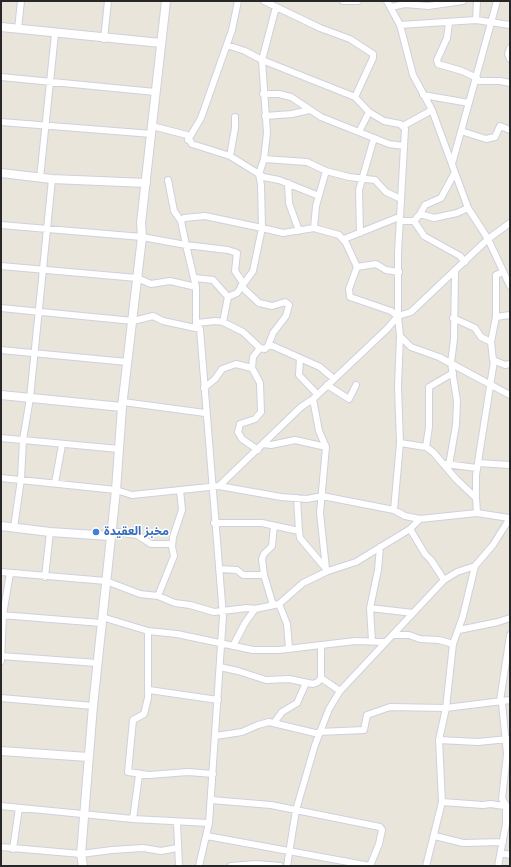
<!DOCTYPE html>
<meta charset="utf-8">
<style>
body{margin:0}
#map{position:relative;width:511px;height:867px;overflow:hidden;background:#e9e5da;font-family:"PT Sans",sans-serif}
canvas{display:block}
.frame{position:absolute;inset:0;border:2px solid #272727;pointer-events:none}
</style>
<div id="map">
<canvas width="511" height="867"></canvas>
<div class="frame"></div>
</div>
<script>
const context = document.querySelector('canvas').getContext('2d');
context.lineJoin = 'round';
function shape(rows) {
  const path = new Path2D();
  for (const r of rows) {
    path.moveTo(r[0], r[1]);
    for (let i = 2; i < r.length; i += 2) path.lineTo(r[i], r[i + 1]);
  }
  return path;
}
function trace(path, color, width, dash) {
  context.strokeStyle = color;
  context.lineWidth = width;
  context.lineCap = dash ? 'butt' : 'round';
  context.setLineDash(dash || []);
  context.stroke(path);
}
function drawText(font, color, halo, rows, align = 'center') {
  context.font = font + ' "PT Sans","Noto Sans Arabic",sans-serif';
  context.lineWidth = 3;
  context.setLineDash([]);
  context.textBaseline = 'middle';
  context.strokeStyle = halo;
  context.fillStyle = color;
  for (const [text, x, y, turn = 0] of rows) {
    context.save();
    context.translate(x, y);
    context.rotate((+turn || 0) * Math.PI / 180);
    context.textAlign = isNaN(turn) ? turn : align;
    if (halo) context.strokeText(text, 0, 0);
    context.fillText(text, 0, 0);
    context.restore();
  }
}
const street = shape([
 [264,1,320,28,350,39,373,54,373,58,355,97],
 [343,1,358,1],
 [387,1,400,25,413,75,432,110,468,208,488,239,510,286],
 [276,7,262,60,355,97,369,112,384,121,400,124,405,129,398,253,398,316,400,336,398,387,400,443,426,447,433,452,456,479,476,498,477,513],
 [391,7,405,4,428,6,463,1],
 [476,20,477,1],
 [449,23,447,38,437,60,438,64,462,71,477,78],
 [400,25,476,20,510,25],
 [18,29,21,1],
 [104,39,108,1],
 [227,45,245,51,262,60,267,133,264,159,259,174,263,177,279,180,319,196],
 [510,48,508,54,510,59],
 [1,77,155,92],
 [476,81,500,81,510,83],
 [263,94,279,94,291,97,321,117,389,144,404,146],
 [423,95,469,103],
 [265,116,292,114,309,110],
 [1,122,152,134],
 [152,126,187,135,192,144,230,156,259,174,261,185,262,228,283,233,314,228,339,235,346,243,357,267,349,289,350,297,391,311,398,316],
 [403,126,432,110],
 [461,131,486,139,495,137,500,126,510,130],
 [359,132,369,112],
 [188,140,201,118,232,30,238,1],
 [230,156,235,128,235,117],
 [264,159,307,162,326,171,349,177,375,180,386,192,401,199],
 [452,164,497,1],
 [40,178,55,34],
 [168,180,174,211,181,221],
 [288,183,289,203,299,231],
 [420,214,425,205,441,198,454,174],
 [400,221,414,221,424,236,460,256,465,262],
 [414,221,420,214,434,218,457,213,468,208],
 [1,225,142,237,186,245,196,287,196,323,200,329,223,616,209,823,199,866],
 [314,228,316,206,326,171],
 [360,233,359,190,374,138],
 [344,239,399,217],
 [1,266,137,278,151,284,170,281,196,287],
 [357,267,376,264,386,270,399,272],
 [195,278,213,280,228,297],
 [241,286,259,303,272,306,285,302,289,305,286,316,273,333,268,346],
 [1,308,133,321,153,316,163,321,200,329],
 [496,317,510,315],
 [453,318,475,328,481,337,491,342,493,360,505,365,510,364],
 [223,322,228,297,237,293,253,271,262,228,205,216,184,218,181,221,186,245,228,250,237,253,235,271,243,283],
 [196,323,216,321,223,322,243,332,260,348,265,349,268,346,273,346,320,367,334,379],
 [400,336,411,347,439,357,510,395],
 [491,342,496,317,496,275,503,272],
 [1,350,127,362],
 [300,358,299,375,317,394],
 [327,385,349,399,356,385],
 [204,388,215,379,222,369,236,364,252,368],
 [313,399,319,431,326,447,320,513,326,569],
 [123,402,205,413],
 [1,438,119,449],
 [264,444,271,445,295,440,326,447],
 [426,447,429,427,429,387,453,373],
 [258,450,242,439,238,432,240,424,255,419,261,412,260,383,252,368,253,357,260,348],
 [478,463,510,465],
 [445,464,477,468],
 [449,465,456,425,457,401,451,363,454,339,455,272],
 [1,478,116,490,132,495,219,486,281,497,307,499,322,496,394,510,405,516,420,519,477,513,509,518],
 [55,483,62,445],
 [219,486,301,407,313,399,387,329,398,316,411,312,488,239,510,223],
 [297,498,299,531],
 [476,498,476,475,494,361],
 [394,510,400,443],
 [214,523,262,523,299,531,300,538,327,570],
 [14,528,21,479,23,440,30,398,52,179],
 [410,529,425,554,431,560,444,580],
 [111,531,137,535,151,544,172,544],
 [219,569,237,570,243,575,264,575],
 [1,572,106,581,140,594,158,596,175,603,190,605,214,612,247,608,255,609,279,604,303,583,328,571,356,562,410,529,420,519],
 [45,577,50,532],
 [158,596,174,556,172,547,173,537,182,510,180,490],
 [279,604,287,624,289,648],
 [273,605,264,575,262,559,264,554,272,546,274,526],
 [370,608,413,613],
 [1,615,101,623],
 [102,617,148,631,177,634,253,650,279,650,355,641,384,642],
 [459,630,498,622,510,618],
 [148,631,148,698,144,714,133,720,128,772,149,775,188,772,213,774],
 [394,635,409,635,420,639,439,640,453,644],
 [372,641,370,608,378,570,380,547],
 [233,646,245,623,255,609],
 [1,656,97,663],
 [1,661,3,615,10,573],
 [220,667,238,671,266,680,289,679,313,684,318,682,321,678,321,645],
 [321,678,340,691],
 [149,690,218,700],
 [1,698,93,706],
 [274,723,282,712,297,703,306,683],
 [319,732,364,730,367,715,390,707,446,708,510,700],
 [215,736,242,732,258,725,269,722,319,734],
 [439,740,478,742,508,739],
 [211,800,271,805,380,827,382,830,379,844,370,866],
 [442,802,483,805,491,804,510,807],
 [1,806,133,819,209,823],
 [133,819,139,775],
 [177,822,179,866],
 [207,836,370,866],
 [435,836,463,843,503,842],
 [1,847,81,854,112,850,143,848,161,851,177,848],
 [13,849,19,808],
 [501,853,510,855],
 [231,866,256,864,280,866],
 [287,866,296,810,315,745,329,709,340,691,444,580,457,572,475,566,493,545,510,518],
 [426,866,442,802,439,740,446,708,453,644,463,616,475,566],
 [498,866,506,824,506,805,502,799,507,754,502,703,500,701,510,635]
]);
const secondary = shape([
 [1,27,161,43],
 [1,173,52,179,146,183],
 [1,395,122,407],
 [1,526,50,532,110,536],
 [1,751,88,757],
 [83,866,81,854,93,706,116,490,122,407,142,237,141,223,166,1]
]);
trace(street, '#cfd0df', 8);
trace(secondary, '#cfd0df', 10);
trace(street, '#fff', 6);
trace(secondary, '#fff', 8);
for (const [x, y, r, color] of [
 [96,532,4,"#3f7fe0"]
]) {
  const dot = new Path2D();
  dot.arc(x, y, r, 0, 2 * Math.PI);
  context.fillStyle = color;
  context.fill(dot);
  trace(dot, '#fff', 1.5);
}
drawText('bold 12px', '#366cbe', '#fff', [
 ["مخبز العقيدة",104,532]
], 'left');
</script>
